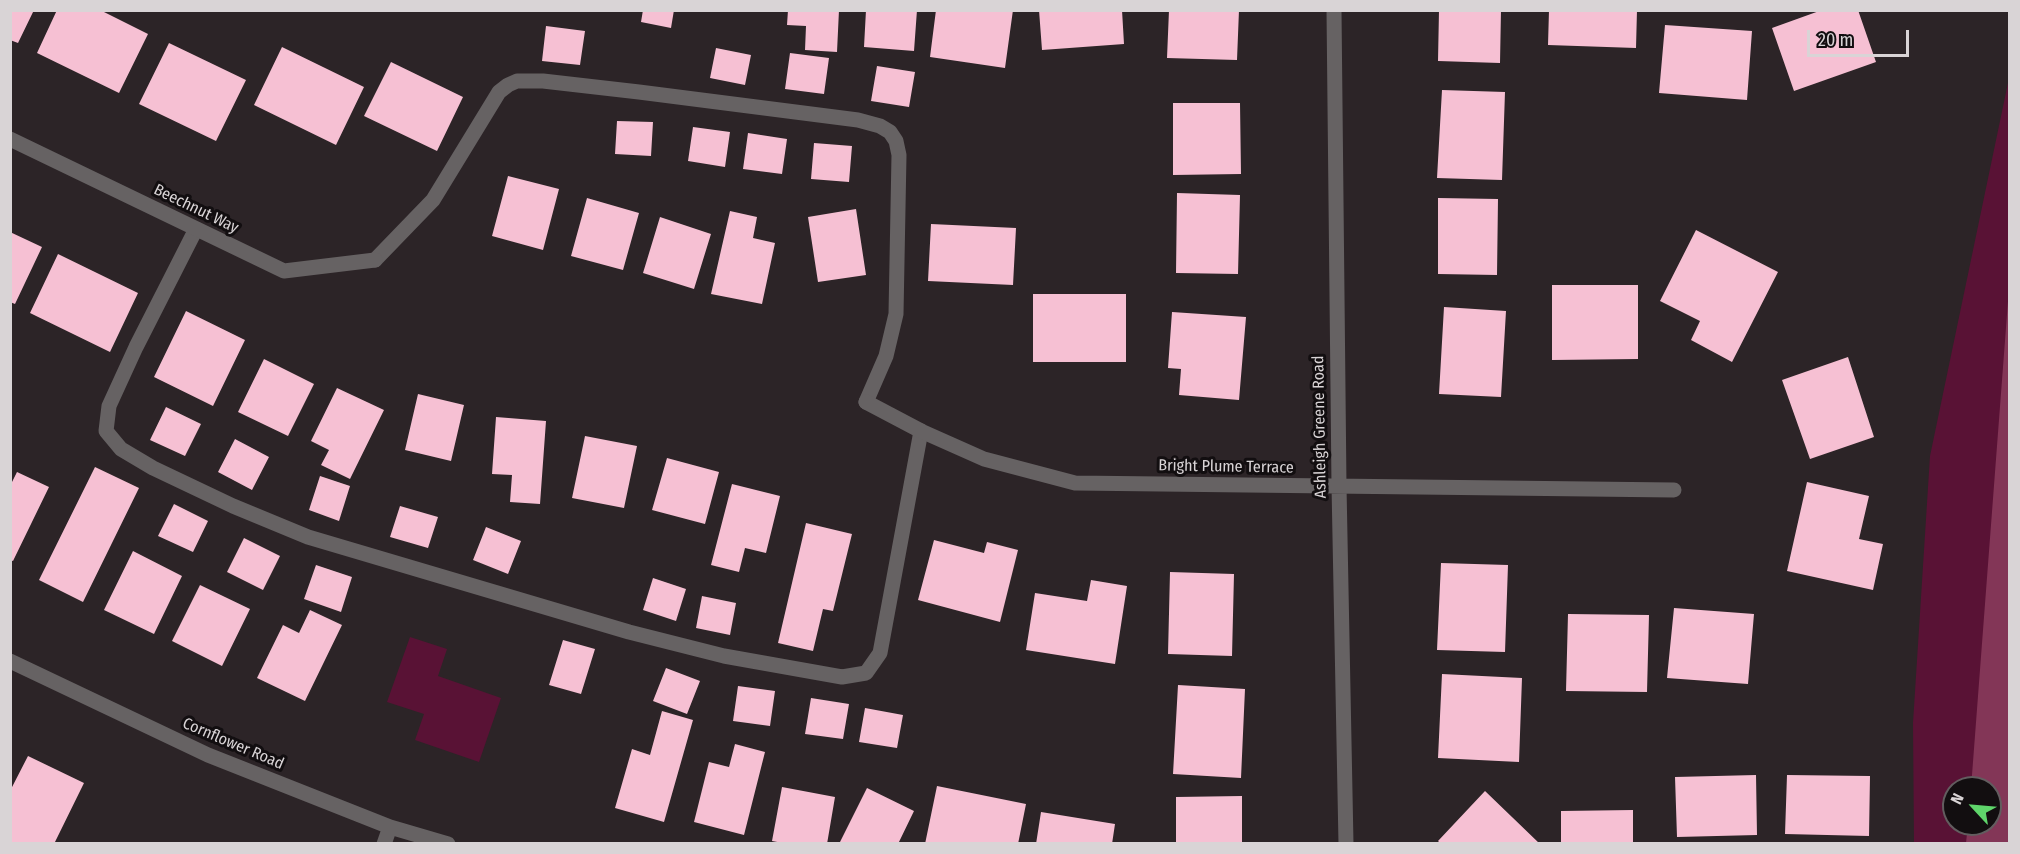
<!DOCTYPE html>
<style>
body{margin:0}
#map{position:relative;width:2020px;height:854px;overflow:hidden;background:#2c2427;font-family:"Fira Sans Condensed",sans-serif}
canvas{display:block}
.frame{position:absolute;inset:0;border:12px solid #d9d4d6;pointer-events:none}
.north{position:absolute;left:1942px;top:776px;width:60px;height:60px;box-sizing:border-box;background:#120e10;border:2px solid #625d5f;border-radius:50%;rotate:296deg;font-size:16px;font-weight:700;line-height:24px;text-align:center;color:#d9d4d6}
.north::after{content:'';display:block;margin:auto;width:21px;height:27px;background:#5fd56b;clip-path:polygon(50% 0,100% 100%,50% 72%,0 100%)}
.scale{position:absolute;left:1807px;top:30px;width:102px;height:27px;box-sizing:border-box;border:3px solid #d9d4d6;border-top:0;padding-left:8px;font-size:18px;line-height:21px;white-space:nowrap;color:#d9d4d6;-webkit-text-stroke:4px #120e10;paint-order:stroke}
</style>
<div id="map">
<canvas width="2020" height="854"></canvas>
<div class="frame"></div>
<div class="north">N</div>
<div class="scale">20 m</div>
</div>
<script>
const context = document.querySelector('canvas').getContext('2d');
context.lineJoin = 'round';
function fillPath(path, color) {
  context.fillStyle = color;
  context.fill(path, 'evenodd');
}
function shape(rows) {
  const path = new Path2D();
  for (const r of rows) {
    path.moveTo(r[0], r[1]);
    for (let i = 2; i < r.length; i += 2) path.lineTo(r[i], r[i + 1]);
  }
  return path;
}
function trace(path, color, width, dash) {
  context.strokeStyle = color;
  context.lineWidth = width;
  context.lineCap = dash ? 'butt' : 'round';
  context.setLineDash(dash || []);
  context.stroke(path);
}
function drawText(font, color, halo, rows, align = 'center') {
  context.font = font + ' "Fira Sans Condensed",sans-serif';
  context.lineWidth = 6;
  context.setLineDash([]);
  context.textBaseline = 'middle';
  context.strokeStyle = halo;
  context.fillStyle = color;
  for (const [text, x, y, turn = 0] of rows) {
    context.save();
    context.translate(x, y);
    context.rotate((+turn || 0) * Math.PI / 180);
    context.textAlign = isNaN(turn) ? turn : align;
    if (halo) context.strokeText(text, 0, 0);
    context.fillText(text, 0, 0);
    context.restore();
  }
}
fillPath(shape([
 [2009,78,2009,843,1914,844,1913,723,1930,456],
 [1954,788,1990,788,1990,824,1954,824],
 [410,637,447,649,438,676,501,698,479,762,415,740,424,714,387,702]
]), '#591235');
fillPath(shape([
 [2009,288,2009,843,1966,843,1968,824,1990,824,1990,788,1971,788]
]), '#833657');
fillPath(shape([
 [10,10,34,10,18,43,10,40],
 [57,10,100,10,148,34,119,93,37,53],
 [643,10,674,10,671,28,641,22],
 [788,10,839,10,837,52,805,50,806,26,787,25],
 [866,10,917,10,914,51,864,47],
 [936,10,1013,10,1005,68,930,57],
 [1039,10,1122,10,1124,44,1042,50],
 [1169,10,1239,10,1237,60,1167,58],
 [1439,10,1501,10,1500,63,1438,61],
 [1549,10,1637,10,1636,48,1548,45],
 [1822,10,1858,10,1876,62,1794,91,1772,28],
 [1665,25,1752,31,1747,100,1659,93],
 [546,26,585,31,580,65,542,61],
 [169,43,246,80,216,141,139,104],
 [282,47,364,87,336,145,254,105],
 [716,48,751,55,745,85,710,78],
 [790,53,829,58,824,94,785,89],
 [391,62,463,97,437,151,364,116],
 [877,66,915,72,909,107,871,101],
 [1442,90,1505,92,1502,180,1437,178],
 [1173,103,1240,103,1241,174,1173,175],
 [617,121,653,122,651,156,615,154],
 [693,127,730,132,725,167,688,161],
 [748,133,787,139,782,174,743,169],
 [814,143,852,146,849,182,811,179],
 [508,176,559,189,543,250,492,236],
 [1177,193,1240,195,1238,274,1176,273],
 [587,198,639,213,623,270,571,256],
 [1438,198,1498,199,1497,275,1438,274],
 [856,209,866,275,818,282,808,217],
 [730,211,757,217,753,238,775,243,762,304,711,294],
 [660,217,711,234,694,289,643,273],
 [931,224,1016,228,1013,285,928,281],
 [1696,230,1778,272,1732,362,1691,340,1700,321,1660,301],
 [10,232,42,247,15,304,10,302],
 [58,254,138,293,110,352,30,313],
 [1552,285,1638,285,1638,359,1552,360],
 [1033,294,1126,294,1126,362,1033,362],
 [1444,307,1506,311,1501,397,1439,394],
 [186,311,245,340,213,406,154,377],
 [1172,312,1246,317,1239,400,1179,395,1181,369,1168,368],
 [1848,357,1874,437,1810,459,1782,380],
 [264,359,314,384,288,436,238,412],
 [337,388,384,410,350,479,321,465,329,450,311,441],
 [418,394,464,405,451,461,405,450],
 [166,407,201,424,185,456,150,440],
 [496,417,546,421,540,504,510,502,512,475,492,474],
 [585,436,637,446,624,508,572,498],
 [235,439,269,457,252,490,218,472],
 [667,458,719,472,705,524,652,510],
 [95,467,139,488,83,602,39,580],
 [17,472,49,487,13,561,10,560,10,486],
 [320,476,350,486,339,521,309,510],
 [1807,482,1869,496,1859,539,1883,544,1873,590,1787,571],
 [732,484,780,496,766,553,745,548,739,572,711,565],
 [174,504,208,521,193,552,158,536],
 [400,506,438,517,428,548,390,537],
 [806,523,852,534,833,611,823,609,813,651,778,643],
 [486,527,521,541,508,574,473,560],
 [244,538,280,556,263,590,227,572],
 [934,540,984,553,987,542,1018,550,1000,622,918,600],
 [133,551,182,576,154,634,104,610],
 [1441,563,1508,565,1505,652,1437,650],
 [316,565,352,577,341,612,304,599],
 [1170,572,1234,574,1232,656,1168,654],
 [653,578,686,589,676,621,643,610],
 [1091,580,1127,586,1115,664,1026,650,1035,593,1087,601],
 [200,585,250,609,222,666,172,641],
 [702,596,736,603,730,635,696,628],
 [1674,608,1754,614,1748,684,1667,678],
 [310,610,342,625,305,701,257,678,283,625,299,633],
 [1568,614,1649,615,1647,692,1566,691],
 [563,640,595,649,581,694,549,685],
 [666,668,700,681,687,714,653,701],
 [1442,674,1522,678,1519,762,1438,758],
 [1178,685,1245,689,1241,778,1173,774],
 [738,686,775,691,770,726,733,721],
 [811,698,849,704,843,739,805,734],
 [865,708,903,715,897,748,859,742],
 [662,711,693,720,664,822,615,808,632,749,650,755],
 [735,744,765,752,744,835,694,822,709,762,729,767],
 [28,756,84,783,54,844,10,844,10,791],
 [1756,775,1757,835,1677,837,1675,777],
 [1787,775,1870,776,1869,836,1785,834],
 [937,786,1026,804,1018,844,925,844],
 [782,787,835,797,827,844,788,844,772,841],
 [867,788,914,811,898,844,839,844],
 [1485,791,1540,844,1441,844,1438,841],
 [1242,796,1242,844,1176,844,1176,797],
 [1633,810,1633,844,1561,844,1561,811],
 [1041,812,1115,824,1112,844,1036,844]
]), '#f6c0d3');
trace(shape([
 [196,229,136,347,109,406,106,431,121,449,153,468,233,506,308,537,629,632,724,656,842,677,866,673,880,653,921,431],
 [375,260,433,200,499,92,508,85,517,81,543,81,639,92,858,120,880,126,890,132,896,141,899,155,896,314,886,356,866,402]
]), '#666263', 15);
trace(shape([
 [1334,10,1339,486,1346,844],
 [10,139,284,271,375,260],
 [866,402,921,431,984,459,1075,483,1674,490],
 [10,661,208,755,390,827,448,844],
 [384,844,390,827]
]), '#666263', 15);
drawText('16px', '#d9d4d6', '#120e10', [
 ["Beechnut Way",196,209,26],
 ["Ashleigh Greene Road",1320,427,-91],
 ["Bright Plume Terrace",1226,467,1],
 ["Cornflower Road",233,744,23]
]);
</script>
